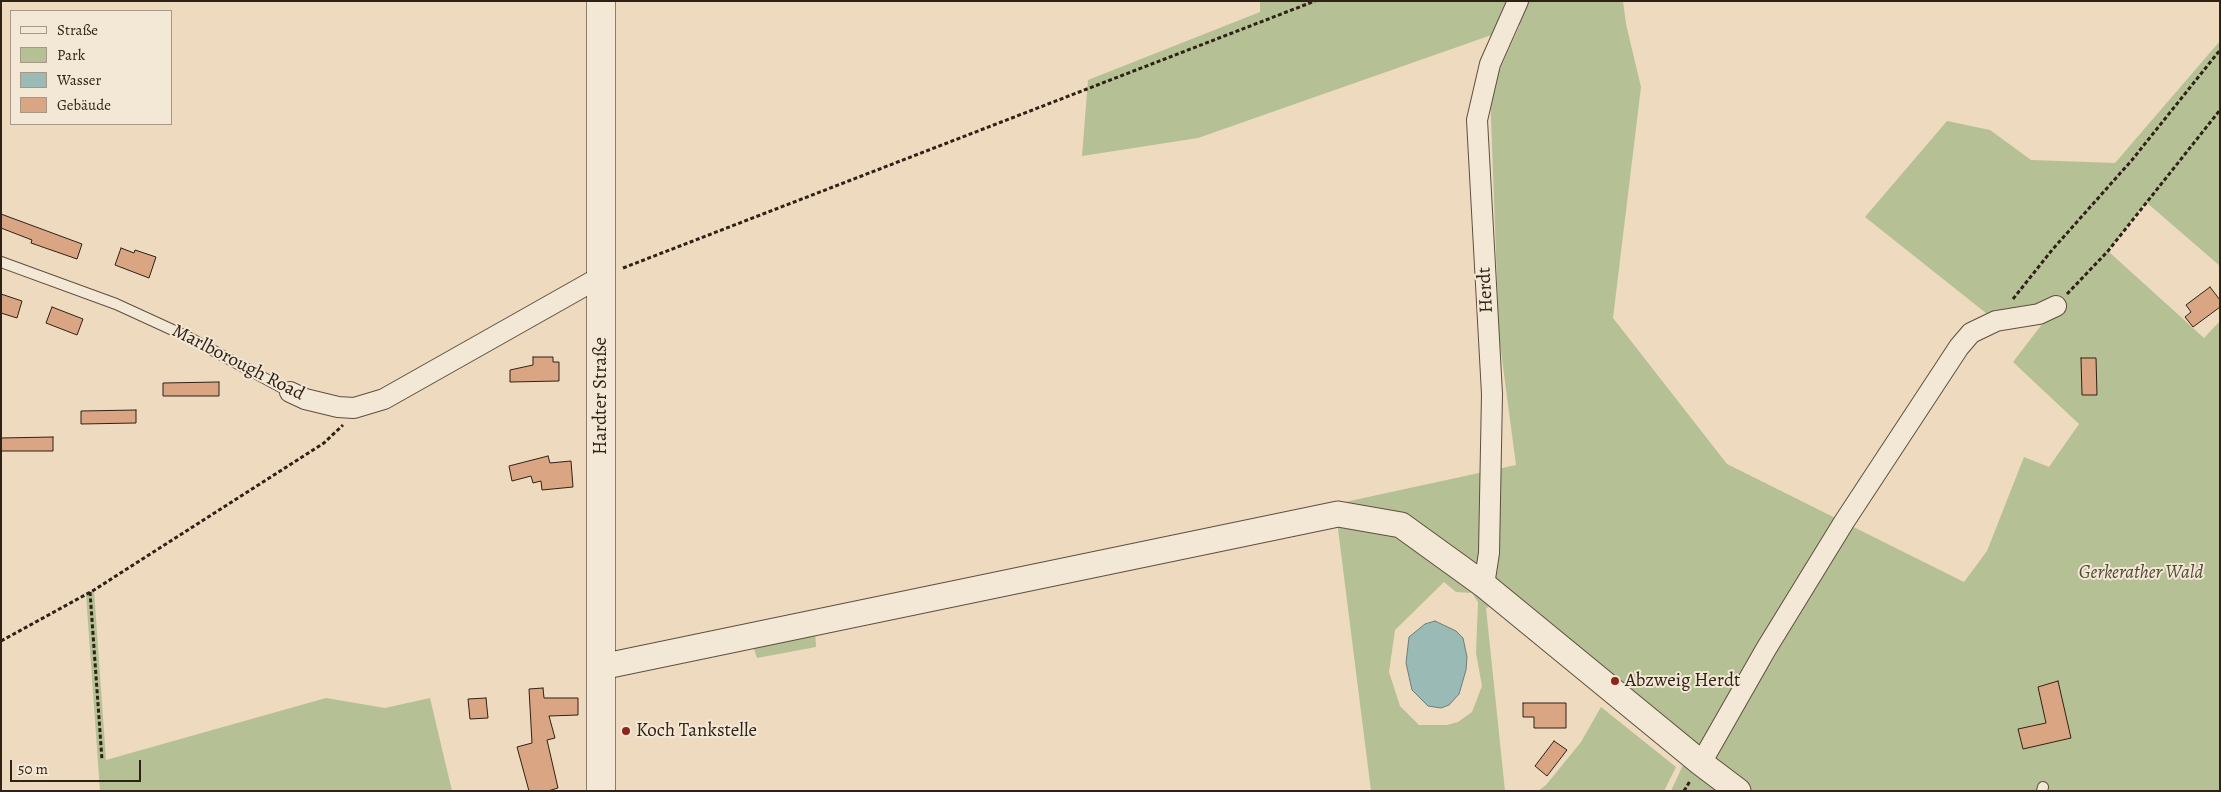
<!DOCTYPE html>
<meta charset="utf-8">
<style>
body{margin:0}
#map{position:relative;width:2221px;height:792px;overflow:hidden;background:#eddabf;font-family:Alegreya,serif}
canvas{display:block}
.frame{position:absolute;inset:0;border:2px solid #302116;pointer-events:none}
.legend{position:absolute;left:10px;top:10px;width:162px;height:115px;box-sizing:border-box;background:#f3e7d5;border:1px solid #a59889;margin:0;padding:6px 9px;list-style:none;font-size:15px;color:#302116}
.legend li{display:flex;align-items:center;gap:10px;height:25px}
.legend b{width:25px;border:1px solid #a59889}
.scale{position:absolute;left:10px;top:760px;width:131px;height:22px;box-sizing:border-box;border:2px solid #302116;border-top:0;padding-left:6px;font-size:15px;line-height:18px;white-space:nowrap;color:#302116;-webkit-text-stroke:4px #f3e7d5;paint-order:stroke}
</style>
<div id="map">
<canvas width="2221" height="792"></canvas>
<div class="frame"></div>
<ul class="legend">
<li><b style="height:6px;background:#f3e7d5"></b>Straße</li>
<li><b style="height:14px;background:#b5c095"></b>Park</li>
<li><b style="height:14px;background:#99bab5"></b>Wasser</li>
<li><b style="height:14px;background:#d9a582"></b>Gebäude</li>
</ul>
<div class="scale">50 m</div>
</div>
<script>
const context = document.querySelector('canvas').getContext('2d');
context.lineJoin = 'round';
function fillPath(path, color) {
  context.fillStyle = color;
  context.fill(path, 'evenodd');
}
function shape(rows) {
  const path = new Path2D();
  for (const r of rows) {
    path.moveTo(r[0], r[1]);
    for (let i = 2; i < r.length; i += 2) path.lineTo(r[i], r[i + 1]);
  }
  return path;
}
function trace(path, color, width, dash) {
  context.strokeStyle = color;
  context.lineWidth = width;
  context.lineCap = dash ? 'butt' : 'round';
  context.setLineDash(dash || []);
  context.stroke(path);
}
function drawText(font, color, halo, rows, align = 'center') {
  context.font = font + ' Alegreya,serif';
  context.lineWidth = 4;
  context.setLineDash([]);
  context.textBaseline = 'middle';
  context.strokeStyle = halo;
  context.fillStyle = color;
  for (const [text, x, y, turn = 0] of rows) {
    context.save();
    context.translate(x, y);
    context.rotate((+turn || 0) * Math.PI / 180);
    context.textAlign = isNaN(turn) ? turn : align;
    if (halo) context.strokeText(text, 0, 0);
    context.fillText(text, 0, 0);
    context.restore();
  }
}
fillPath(shape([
 [1260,1,1623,1,1626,24,1641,87,1613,318,1727,464,1964,582,1987,551,2024,457,2049,467,2079,424,2013,362,2056,306,1996,321,1865,217,1947,121,1990,130,2031,160,2115,163,2220,41,2220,266,2146,202,2108,251,2204,338,2220,321,2220,791,1671,791,1683,765,1493,605,1486,608,1505,791,1371,791,1337,521,1345,502,1516,465,1499,336,1490,91,1520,25,1198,138,1082,156,1088,80,1260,12],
 [1444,582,1456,592,1472,593,1478,602,1476,653,1482,686,1472,712,1458,722,1447,725,1419,725,1400,706,1389,672,1395,630],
 [94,590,106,760,326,698,385,708,430,698,452,791,100,791,86,594],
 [815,630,816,647,757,658,752,643],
 [1601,707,1676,767,1664,791,1538,791,1546,785,1581,742]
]), '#b5c095');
const water = shape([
 [1435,621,1456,631,1463,638,1467,657,1466,670,1459,694,1449,705,1441,708,1428,706,1412,690,1406,663,1409,637,1425,624,1435,621]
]);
fillPath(water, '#99bab5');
trace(water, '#6f7d75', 1);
const building = shape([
 [1,214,82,244,77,259,31,243,32,240,1,228,1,214],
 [121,248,134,253,135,250,156,257,149,278,115,265,121,248],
 [2210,287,2220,300,2220,307,2193,327,2185,317,2191,312,2186,305,2210,287],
 [1,294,22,301,17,318,1,313,1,294],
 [52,307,83,319,77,335,46,323,52,307],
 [533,357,553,357,553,362,559,362,559,381,510,382,510,370,533,365,533,357],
 [2081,358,2096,358,2097,395,2082,395,2081,358],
 [219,382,219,396,163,396,163,383,219,382],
 [136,410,136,423,81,424,81,411,136,410],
 [53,437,53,451,1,451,1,438,53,437],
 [548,456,550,463,571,461,573,487,542,490,541,481,533,483,531,476,512,481,509,466,548,456],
 [2058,681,2071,738,2023,749,2018,729,2046,723,2038,687,2058,681],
 [543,688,544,698,578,698,578,715,549,716,555,738,547,740,558,788,548,791,529,791,517,747,532,743,529,689,543,688],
 [486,698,488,718,470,719,468,699,486,698],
 [1523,703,1566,703,1566,728,1534,728,1534,717,1523,717,1523,703],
 [1554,741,1567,750,1547,776,1535,766,1554,741]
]);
fillPath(building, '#d9a582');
trace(building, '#302116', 1);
const service = shape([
 [1,262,116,304,188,337,290,392],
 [2042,791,2043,787]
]);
const minor = shape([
 [290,392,305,399,338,407,354,408,384,399,602,276],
 [1484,585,1489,553,1492,394,1477,120,1490,64,1518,1],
 [1701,763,1766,649,1844,522,1959,347,1971,333,1996,321,2039,314,2056,306]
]);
const tertiary = shape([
 [601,667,1338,514,1401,525,1484,585,1701,763,1738,791]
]);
const secondary = shape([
 [601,1,601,791]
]);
trace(service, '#5f4f40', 12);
trace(minor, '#5f4f40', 22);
trace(tertiary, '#5f4f40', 27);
trace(secondary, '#302116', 29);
trace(shape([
 [623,268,1315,1],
 [2067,294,2108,251,2220,110],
 [2013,299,2052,250,2132,160,2220,50],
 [90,592,102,760],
 [1,641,94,590,324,443,343,425],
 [1684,791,1690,781]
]), '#302116', 3, [4, 2.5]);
trace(service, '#f3e7d5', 10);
trace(minor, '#f3e7d5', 20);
trace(tertiary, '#f3e7d5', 25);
trace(secondary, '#f3e7d5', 28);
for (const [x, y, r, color] of [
 [1615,681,5,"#8f2418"],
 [626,731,5,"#8f2418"]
]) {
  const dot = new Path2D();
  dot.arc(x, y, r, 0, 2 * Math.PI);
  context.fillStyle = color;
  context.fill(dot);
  trace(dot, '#f3e7d5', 2);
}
drawText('19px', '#302116', '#f3e7d5', [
 ["Herdt",1486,290,-93],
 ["Marlborough Road",238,363,27],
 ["Hardter Straße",601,396,-90]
]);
drawText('italic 19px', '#514936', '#f3e7d5', [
 ["Gerkerather Wald",2141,573]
]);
drawText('19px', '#302116', '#f3e7d5', [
 ["Abzweig Herdt",1625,681],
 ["Koch Tankstelle",636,731]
], 'left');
</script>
